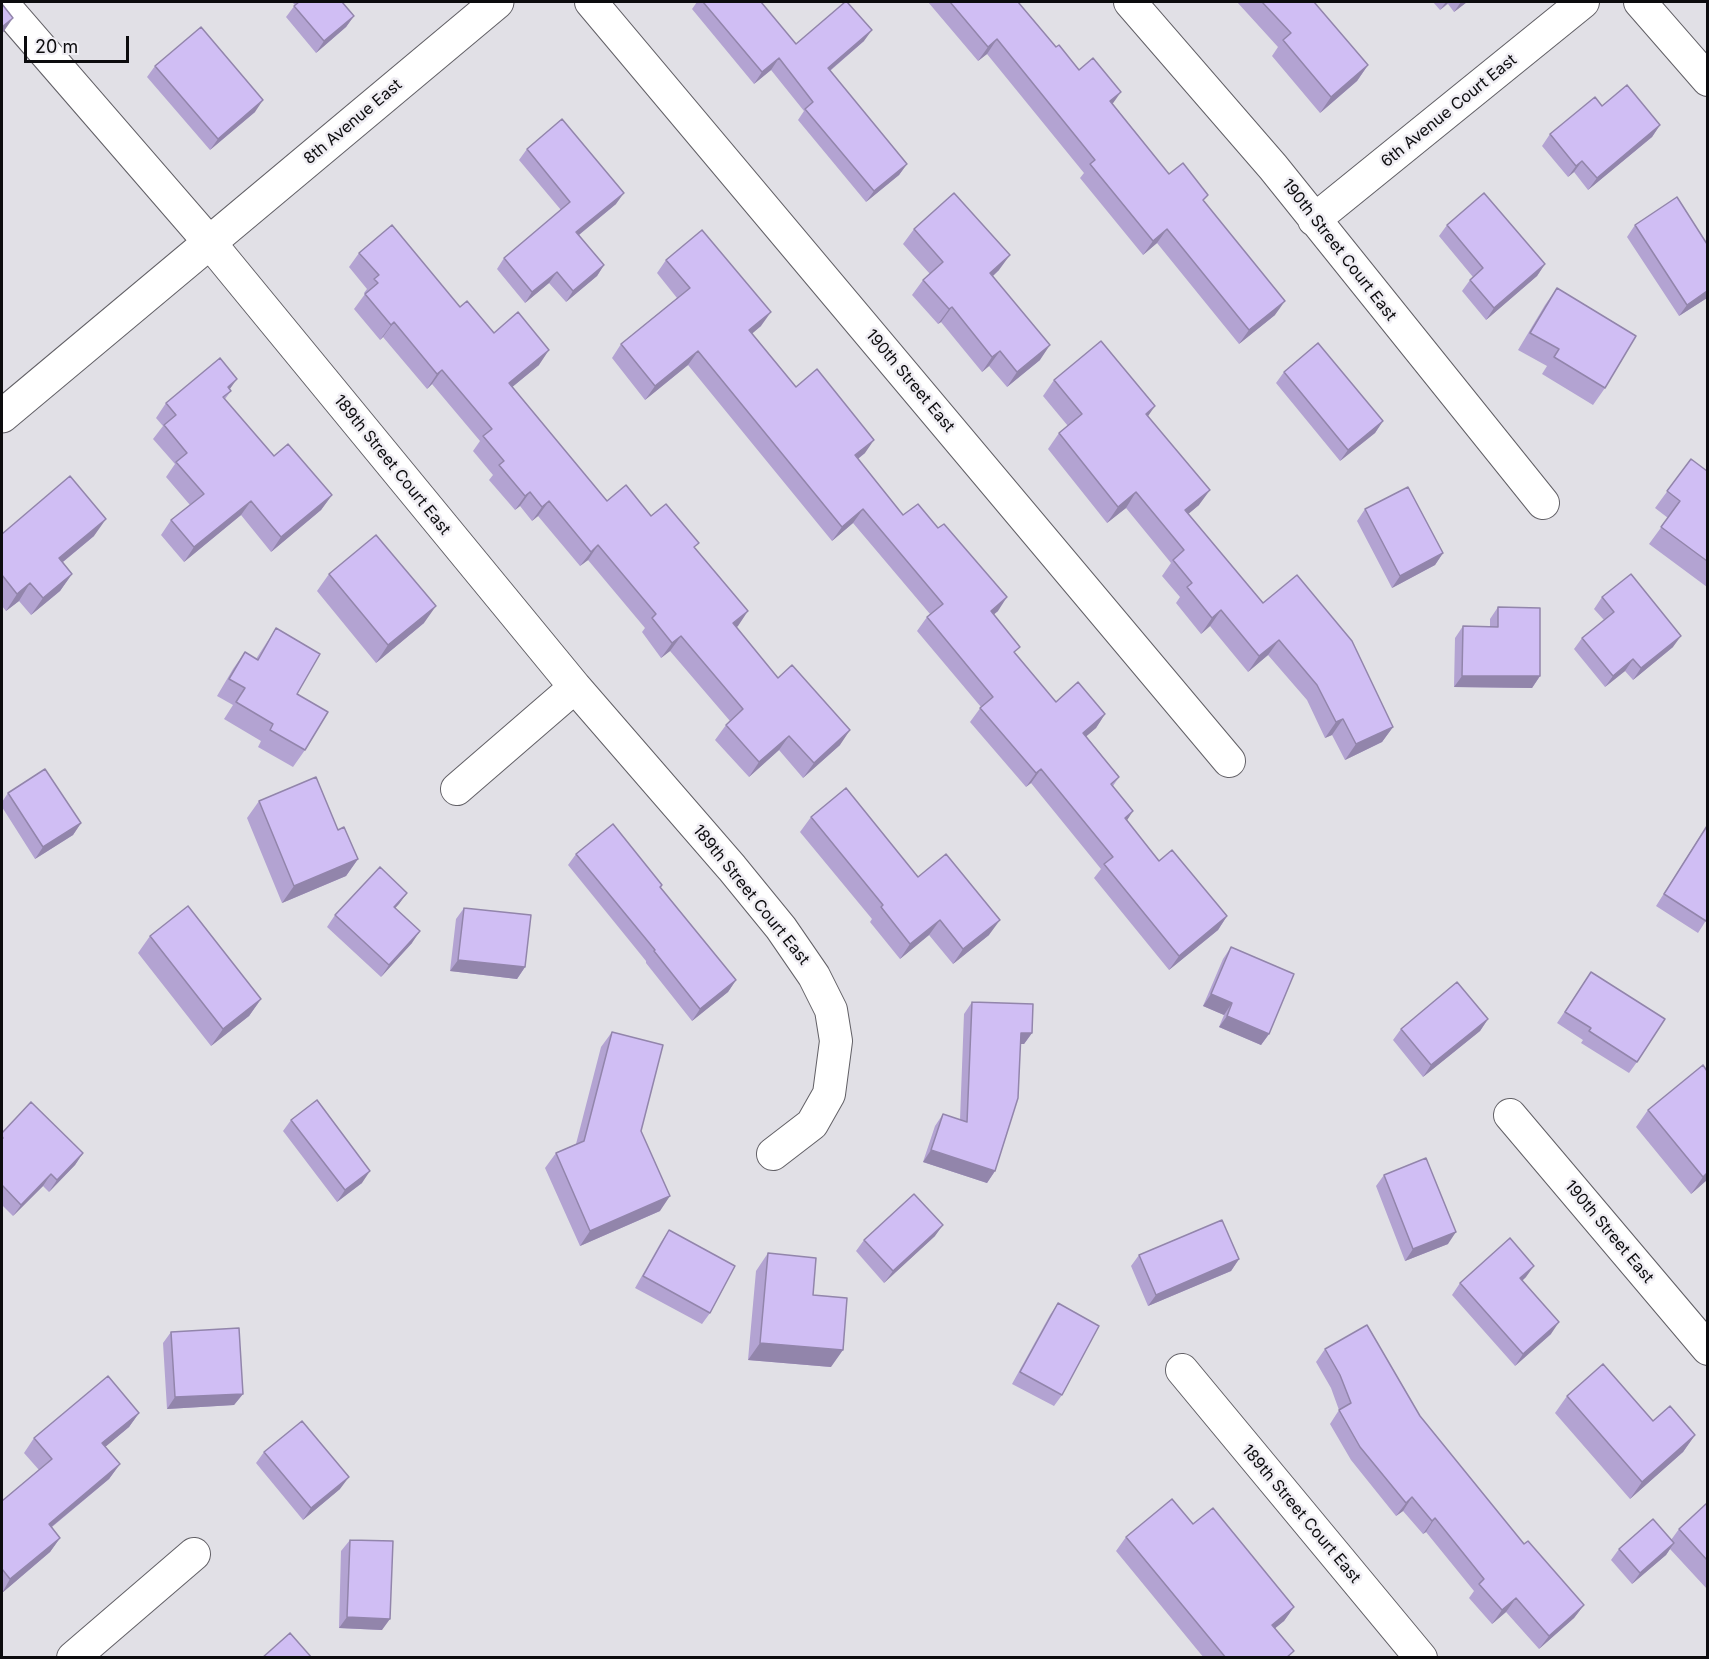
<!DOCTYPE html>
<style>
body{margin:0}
#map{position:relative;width:1709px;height:1659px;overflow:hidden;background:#e1e0e6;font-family:Inter,sans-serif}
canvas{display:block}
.frame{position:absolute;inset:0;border:3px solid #0c0c0e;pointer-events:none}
.scale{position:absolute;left:24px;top:36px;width:105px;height:27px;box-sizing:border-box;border:3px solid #0c0c0e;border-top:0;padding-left:8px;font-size:18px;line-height:21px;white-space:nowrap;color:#0c0c0e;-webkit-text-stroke:4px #efedf3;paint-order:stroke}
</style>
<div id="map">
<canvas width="1709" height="1659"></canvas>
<div class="frame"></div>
<div class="scale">20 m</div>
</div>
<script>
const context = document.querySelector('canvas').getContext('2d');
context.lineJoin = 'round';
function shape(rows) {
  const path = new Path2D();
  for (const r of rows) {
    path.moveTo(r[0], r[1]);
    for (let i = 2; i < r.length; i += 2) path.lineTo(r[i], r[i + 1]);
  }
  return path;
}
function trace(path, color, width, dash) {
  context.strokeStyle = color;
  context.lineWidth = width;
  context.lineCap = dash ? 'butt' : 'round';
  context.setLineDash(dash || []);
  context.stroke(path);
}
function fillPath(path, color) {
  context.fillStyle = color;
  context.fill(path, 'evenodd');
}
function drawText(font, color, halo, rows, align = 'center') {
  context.font = font + ' Inter,sans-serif';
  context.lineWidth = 5;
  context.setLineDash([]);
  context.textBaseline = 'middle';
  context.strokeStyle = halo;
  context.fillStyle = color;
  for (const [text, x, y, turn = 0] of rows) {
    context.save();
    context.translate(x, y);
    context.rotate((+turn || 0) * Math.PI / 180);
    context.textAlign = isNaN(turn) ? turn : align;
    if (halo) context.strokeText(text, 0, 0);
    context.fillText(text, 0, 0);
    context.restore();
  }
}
const minor = shape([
 [591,2,1229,761],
 [1130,2,1273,167,1543,503],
 [1640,2,1708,80],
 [2,3,210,243,575,687,732,868,781,928,814,976,831,1010,836,1041,829,1094,812,1124,773,1154],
 [1314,220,1583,2],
 [457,789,575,687],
 [1510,1115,1708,1349],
 [1182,1370,1421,1658],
 [73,1658,194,1554]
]);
const tertiary = shape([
 [2,416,497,2]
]);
trace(minor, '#626066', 34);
trace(tertiary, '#626066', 35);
trace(minor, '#fff', 32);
trace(tertiary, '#fff', 33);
fillPath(shape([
 [292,2,342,2,354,16,346,27,316,53,286,17,295,5],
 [697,2,761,2,796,44,864,41,830,71,907,164,899,175,866,202,798,120,804,111,771,70,754,84,692,9],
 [928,2,1018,2,1056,47,1113,104,1169,174,1204,201,1275,315,1239,344,1157,243,1143,255,1080,178,1084,173,987,54,978,61],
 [1237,2,1314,2,1368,65,1357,81,1320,113,1272,56,1278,47],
 [1433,2,1467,2,1454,12,1448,4,1440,10],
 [155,66,255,112,210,150,147,77],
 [1602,106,1660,125,1652,137,1588,190,1574,172,1568,177,1542,146,1550,134],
 [527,149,616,204,579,235,604,265,597,276,566,302,549,283,525,303,497,269,504,258,561,210,519,160],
 [1447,225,1545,264,1537,276,1486,320,1462,291,1470,280,1473,277,1439,236],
 [1635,225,1707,244,1707,298,1679,316,1627,237],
 [914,229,999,270,993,276,1040,360,1007,387,989,366,982,372,941,322,938,324,912,295,923,280,930,274,903,244],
 [359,253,460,307,494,333,539,365,512,387,607,501,651,516,695,548,738,626,736,627,778,678,840,745,803,778,779,750,749,777,715,740,726,725,730,721,670,651,661,658,642,632,645,628,588,560,580,566,538,516,532,521,520,506,515,510,489,480,493,475,473,451,480,441,432,384,427,389,383,337,380,340,354,309,365,294,364,293,367,289,349,267],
 [666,260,761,326,752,333,796,387,865,453,858,459,903,515,998,611,993,615,1015,653,1056,702,1105,714,1096,728,1086,736,1119,777,1113,786,1127,821,1159,861,1227,916,1218,930,1169,970,1094,878,1101,869,1031,783,1026,787,970,722,981,707,917,631,927,617,930,614,853,523,832,541,688,365,645,400,612,358,621,344,677,298,657,273],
 [1557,288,1605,388,1593,405,1542,374,1547,366,1518,350,1545,305],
 [1284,372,1383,421,1375,433,1340,461,1276,383],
 [1054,380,1148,416,1199,505,1188,514,1263,603,1393,727,1382,742,1345,760,1332,735,1325,738,1307,700,1268,655,1248,672,1210,626,1201,634,1176,603,1180,597,1162,576,1171,563,1126,508,1107,523,1048,449,1059,433,1068,426,1043,396],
 [230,389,231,391,225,399,274,456,332,495,321,510,271,552,241,515,184,562,161,535,171,520,190,505,166,477,175,464,153,439,163,426,156,418,166,403],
 [1691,459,1707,471,1707,587,1649,544,1668,518,1655,508],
 [1365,509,1443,553,1435,565,1392,588,1357,521],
 [2,534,94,536,63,562,72,574,60,591,31,615,19,601,6,611,2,606],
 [329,574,424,623,376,663,317,591],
 [1602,597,1673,647,1633,680,1625,671,1605,687,1574,649,1582,638,1604,620,1594,609],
 [1498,607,1540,676,1532,688,1454,687,1455,638,1463,626,1490,626,1490,619],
 [276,628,297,694,305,750,293,767,258,747,261,741,224,719,233,705,217,696,233,669,245,652,256,659],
 [8,793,81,823,73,835,35,859,2,807,2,802],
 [259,801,338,830,358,859,346,876,282,903,247,818],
 [811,817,918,877,989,935,953,964,929,935,900,959,870,922,872,919,800,832],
 [1707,825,1707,919,1698,933,1656,906],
 [576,854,662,885,661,888,736,980,728,992,692,1021,646,963,646,961,568,865],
 [407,893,395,908,412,943,381,977,327,927,335,915],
 [464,908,525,967,517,979,450,971,456,919],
 [150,936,261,999,249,1016,211,1046,138,953],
 [1231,947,1269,1034,1261,1045,1219,1027,1224,1015,1203,1006,1223,959],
 [1591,972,1637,1062,1629,1073,1581,1043,1583,1040,1557,1023],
 [972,1002,1032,1033,1024,1044,1021,1044,995,1171,987,1183,923,1162,935,1126,943,1114,960,1120,964,1014],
 [1488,1019,1480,1031,1423,1077,1393,1040,1401,1029],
 [612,1032,641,1131,660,1211,580,1246,545,1168,556,1153,576,1144,601,1047],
 [1648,1110,1707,1180,1691,1194,1636,1127],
 [291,1120,362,1183,337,1202,283,1131],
 [2,1133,83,1153,75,1165,49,1192,43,1186,13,1216,2,1205],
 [1384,1175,1448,1244,1405,1261,1376,1186],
 [669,1230,710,1313,702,1324,635,1288,661,1242],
 [935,1236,884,1283,856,1251,864,1240],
 [768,1253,831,1367,748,1360,756,1271],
 [1139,1255,1239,1259,1231,1271,1148,1306,1131,1266],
 [1526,1277,1522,1281,1551,1334,1515,1366,1452,1295,1460,1283],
 [1058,1303,1062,1395,1054,1406,1012,1384,1050,1315],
 [171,1332,243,1394,234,1405,167,1409,163,1343],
 [1325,1349,1420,1416,1524,1544,1584,1605,1574,1618,1539,1649,1506,1612,1492,1624,1469,1598,1474,1591,1426,1532,1423,1534,1403,1511,1396,1516,1351,1460,1330,1424,1339,1410,1331,1388,1316,1362],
 [1567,1396,1653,1421,1695,1435,1683,1452,1630,1499,1555,1413],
 [139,1413,129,1427,105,1447,120,1464,109,1479,52,1527,60,1538,50,1552,2,1593,2,1501,39,1470,24,1453,34,1438],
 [264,1452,340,1489,303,1520,256,1463],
 [1707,1503,1707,1589,1670,1549,1666,1555,1632,1584,1611,1560,1619,1549,1671,1540,1679,1529],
 [1193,1524,1294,1607,1284,1621,1275,1628,1289,1658,1204,1658,1116,1551,1126,1537],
 [350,1540,382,1630,339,1628,341,1551]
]), '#b3a3d2');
fillPath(shape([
 [1446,2,1449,2,1440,10],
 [1461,2,1467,2,1454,12],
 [354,16,346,27,316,53,324,41],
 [13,18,2,34,2,27],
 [872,30,864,41,820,79,828,68],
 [997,39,987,54,978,61,988,47],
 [779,58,771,70,754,84,762,72],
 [1368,65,1357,81,1320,113,1331,97],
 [1121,92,1111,106,1110,101],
 [263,100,255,112,210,150,218,139],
 [1660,125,1652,137,1588,190,1597,178],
 [1582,161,1574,172,1568,177,1576,166],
 [907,164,899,175,866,202,874,191],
 [624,193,616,204,569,243,576,232],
 [1167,229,1157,243,1143,255,1153,241],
 [1010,255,999,270,980,288,990,273],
 [1545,264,1537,276,1486,320,1494,308],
 [604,265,597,276,566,302,573,291],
 [557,272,549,283,525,303,532,292],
 [1707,291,1707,298,1679,316,1687,305],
 [1285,301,1275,315,1239,344,1249,330],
 [952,307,941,322,938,324,949,309],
 [771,312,761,326,740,344,749,330],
 [394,322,383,337,380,340,391,325],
 [1050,345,1040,360,1007,387,1017,372],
 [549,350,539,365,499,398,509,383],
 [698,351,688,365,645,400,655,386],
 [1000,351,989,366,982,372,992,357],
 [442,370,432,384,427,389,437,374],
 [237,379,227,393,228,387],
 [1155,406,1144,422,1146,414],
 [1383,421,1375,433,1340,461,1348,450],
 [874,440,865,453,845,469,855,455],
 [1210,490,1199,505,1174,526,1185,510],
 [530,492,520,506,515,510,525,496],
 [1136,492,1126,508,1107,523,1118,507],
 [332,495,321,510,271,552,281,537],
 [251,501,241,515,184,562,194,547],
 [549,501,538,516,532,521,542,507],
 [863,509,853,523,832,541,842,527],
 [106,519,94,536,47,575,59,558],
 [598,545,588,560,580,566,591,552],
 [1443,553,1435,565,1392,588,1400,576],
 [72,574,60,591,31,615,43,598],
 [30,583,19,601,6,611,17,594],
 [1007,597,998,611,981,625,991,611],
 [436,606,424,623,376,663,388,645],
 [1221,610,1210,626,1201,634,1212,618],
 [748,611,738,626,723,638,733,623],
 [681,636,670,651,661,658,672,643],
 [1681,636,1673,647,1633,680,1641,668],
 [1279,640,1268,655,1248,672,1259,656],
 [1633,659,1625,671,1605,687,1613,676],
 [1462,676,1540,676,1532,688,1454,687],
 [1105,714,1096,728,1074,747,1083,733],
 [1343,719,1332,735,1325,738,1336,722],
 [1393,727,1382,742,1345,760,1356,744],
 [850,730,840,745,803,778,814,763],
 [789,736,779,750,749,777,759,762],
 [1041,769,1031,783,1026,787,1036,773],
 [1133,811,1124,825,1125,818],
 [81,823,73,835,35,859,43,847],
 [358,859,346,876,282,903,294,886],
 [407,893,399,904,386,918,394,907],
 [1227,916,1218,930,1169,970,1179,956],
 [940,920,929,935,900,959,910,944],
 [1000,920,989,935,953,964,963,949],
 [420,931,412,943,381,977,389,965],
 [458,960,525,967,517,979,450,971],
 [736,980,728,992,692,1021,700,1009],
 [1211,994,1232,1003,1224,1015,1203,1006],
 [261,999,249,1016,211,1046,223,1029],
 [1227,1016,1269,1034,1261,1045,1219,1027],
 [1488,1019,1480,1031,1423,1077,1431,1065],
 [1021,1033,1032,1033,1024,1044,1013,1044],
 [931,1150,995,1171,987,1183,923,1162],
 [83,1153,75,1165,49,1192,57,1180],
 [370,1171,362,1183,337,1202,345,1190],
 [1707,1173,1707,1180,1691,1194,1703,1177],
 [51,1174,43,1186,13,1216,21,1205],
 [670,1196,660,1211,580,1246,590,1231],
 [943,1225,935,1236,884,1283,893,1271],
 [1456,1232,1448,1244,1405,1261,1413,1249],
 [1239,1259,1231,1271,1148,1306,1156,1295],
 [1534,1266,1526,1277,1512,1290,1520,1278],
 [1559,1322,1551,1334,1515,1366,1523,1354],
 [760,1343,843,1350,831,1367,748,1360],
 [243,1394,234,1405,167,1409,175,1397],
 [139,1413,129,1427,92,1458,102,1443],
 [1695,1435,1683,1452,1630,1499,1642,1482],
 [120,1464,109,1479,38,1538,49,1524],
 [349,1477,340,1489,303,1520,311,1508],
 [1412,1497,1403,1511,1396,1516,1406,1503],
 [1435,1518,1426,1532,1423,1534,1432,1521],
 [60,1538,50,1552,2,1593,10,1579],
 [1674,1543,1666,1555,1632,1584,1640,1573],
 [1516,1598,1506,1612,1492,1624,1502,1610],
 [1584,1605,1574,1618,1539,1649,1549,1636],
 [1294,1607,1284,1621,1262,1639,1272,1625],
 [347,1617,390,1619,382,1630,339,1628]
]), '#9285ab');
const building = shape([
 [299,2,342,2,354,16,324,41,294,6,299,2],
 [703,2,761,2,796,44,845,2,847,2,872,30,828,68,907,164,874,191,805,109,813,102,779,58,762,72,703,2],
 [950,2,1018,2,1056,47,1059,45,1079,70,1093,58,1121,92,1110,101,1169,174,1183,163,1208,195,1203,200,1285,301,1249,330,1167,229,1153,241,1090,164,1095,160,997,39,988,47,950,2],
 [1262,2,1314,2,1368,65,1331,97,1283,40,1291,33,1262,2],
 [2,4,13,18,2,27,2,4],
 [201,27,263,100,218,139,155,66,201,27],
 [1627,85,1660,125,1597,178,1582,161,1576,166,1550,134,1595,97,1602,106,1627,85],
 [562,119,624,193,576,232,604,265,573,291,557,272,532,292,504,258,570,202,527,149,562,119],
 [954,193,1010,255,990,273,1050,345,1017,372,1000,351,992,357,952,307,949,309,923,280,943,262,914,229,954,193],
 [1484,193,1545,264,1494,308,1470,280,1483,268,1447,225,1484,193],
 [1677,197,1707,244,1707,291,1687,305,1635,225,1677,197],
 [392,225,460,307,467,301,494,333,518,312,549,350,509,383,607,501,626,485,651,516,666,504,699,543,694,547,748,611,733,623,778,678,792,665,850,730,814,763,789,736,759,762,726,725,743,709,681,636,672,643,652,618,656,614,598,545,591,552,549,501,542,507,530,492,525,496,499,465,504,461,483,436,492,429,442,370,437,374,394,322,391,325,365,294,378,283,374,279,379,275,359,253,392,225],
 [702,230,771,312,749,330,796,387,817,369,874,440,855,455,903,515,918,504,938,528,944,524,1007,597,991,611,1020,647,1014,652,1056,702,1078,682,1105,714,1083,733,1119,777,1111,784,1133,811,1125,818,1159,861,1172,850,1227,916,1179,956,1104,864,1113,857,1041,769,1036,773,980,708,993,697,927,617,943,604,863,509,842,527,698,351,655,386,621,344,690,288,666,260,702,230],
 [1557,288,1636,336,1605,388,1554,357,1559,349,1530,333,1557,288],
 [1101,341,1155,406,1146,414,1210,490,1185,510,1263,603,1297,575,1352,641,1393,727,1356,744,1343,719,1336,722,1317,685,1279,640,1259,656,1221,610,1212,618,1187,587,1192,583,1173,560,1184,550,1136,492,1118,507,1059,433,1082,414,1054,380,1101,341],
 [1318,343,1383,421,1348,450,1284,372,1318,343],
 [220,358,237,379,228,387,231,391,223,397,274,456,288,444,332,495,281,537,251,501,194,547,171,520,204,494,176,462,187,453,164,425,176,415,166,403,220,358],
 [1691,459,1707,471,1707,561,1661,527,1680,501,1667,491,1691,459],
 [70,476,106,519,59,558,72,574,43,598,30,583,17,594,2,575,2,534,70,476],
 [1408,487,1443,553,1400,576,1365,509,1408,487],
 [376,535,436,606,388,645,329,574,376,535],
 [1631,574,1681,636,1641,668,1633,659,1613,676,1582,638,1614,612,1602,597,1631,574],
 [1498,607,1540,608,1540,676,1462,676,1463,626,1498,627,1498,607],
 [276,628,320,654,297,694,328,712,305,750,270,730,273,724,236,702,245,688,229,679,245,652,258,660,276,628],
 [45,769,81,823,43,847,8,793,45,769],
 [316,777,338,830,344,827,358,859,294,886,259,801,316,777],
 [846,788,918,877,946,854,1000,920,963,949,940,920,910,944,881,907,883,905,811,817,846,788],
 [613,824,662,885,660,887,736,980,700,1009,654,951,655,950,576,854,613,824],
 [1707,826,1707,919,1706,921,1664,894,1707,826],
 [380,867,407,893,394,907,420,931,389,965,335,915,380,867],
 [188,906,261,999,223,1029,150,936,188,906],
 [464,908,531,915,525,967,458,960,464,908],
 [1231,947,1294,974,1269,1034,1227,1016,1232,1003,1211,994,1231,947],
 [1591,972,1665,1019,1637,1062,1589,1031,1591,1028,1565,1012,1591,972],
 [1457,982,1488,1019,1431,1065,1401,1029,1457,982],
 [972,1002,1033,1004,1032,1033,1021,1033,1018,1098,995,1171,931,1150,943,1114,967,1122,972,1002],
 [612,1032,663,1045,641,1131,670,1196,590,1231,556,1153,584,1141,612,1032],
 [1703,1065,1707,1071,1707,1173,1703,1177,1648,1110,1703,1065],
 [317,1100,370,1171,345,1190,291,1120,317,1100],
 [31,1102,83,1153,57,1180,51,1174,21,1205,2,1185,2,1139,3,1138,2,1136,2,1133,31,1102],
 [1426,1158,1456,1232,1413,1249,1384,1175,1426,1158],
 [914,1194,943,1225,893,1271,864,1240,914,1194],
 [1222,1220,1239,1259,1156,1295,1139,1255,1222,1220],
 [669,1230,735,1266,710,1313,643,1276,669,1230],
 [1510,1238,1534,1266,1520,1278,1559,1322,1523,1354,1460,1283,1510,1238],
 [768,1253,816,1258,813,1295,847,1298,843,1350,760,1343,768,1253],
 [1058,1303,1099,1326,1062,1395,1020,1372,1058,1303],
 [1367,1325,1420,1416,1524,1544,1528,1541,1584,1605,1549,1636,1516,1598,1502,1610,1479,1584,1484,1579,1435,1518,1432,1521,1412,1497,1406,1503,1360,1447,1339,1410,1351,1403,1340,1375,1325,1349,1367,1325],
 [239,1328,243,1394,175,1397,171,1332,239,1328],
 [1603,1364,1653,1421,1670,1406,1695,1435,1642,1482,1567,1396,1603,1364],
 [108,1376,139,1413,102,1443,120,1464,49,1524,60,1538,10,1579,2,1569,2,1501,52,1459,34,1438,108,1376],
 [302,1421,349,1477,311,1508,264,1452,302,1421],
 [1172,1499,1193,1524,1213,1508,1294,1607,1272,1625,1294,1651,1286,1658,1226,1658,1126,1537,1172,1499],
 [1707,1503,1707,1560,1679,1529,1707,1503],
 [1653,1519,1674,1543,1640,1573,1619,1549,1653,1519],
 [350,1540,393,1541,390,1619,347,1617,350,1540],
 [290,1633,312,1658,262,1658,290,1633]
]);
fillPath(building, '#d0bef4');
trace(building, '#9285ab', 1.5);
drawText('16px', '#0c0c0e', '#efedf3', [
 ["6th Avenue Court East",1449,111,-39],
 ["8th Avenue East",353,122,-40],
 ["190th Street Court East",1339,250,52],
 ["190th Street East",910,381,50],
 ["189th Street Court East",392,465,51],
 ["189th Street Court East",751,895,51],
 ["190th Street East",1609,1232,50],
 ["189th Street Court East",1301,1514,50]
]);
</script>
